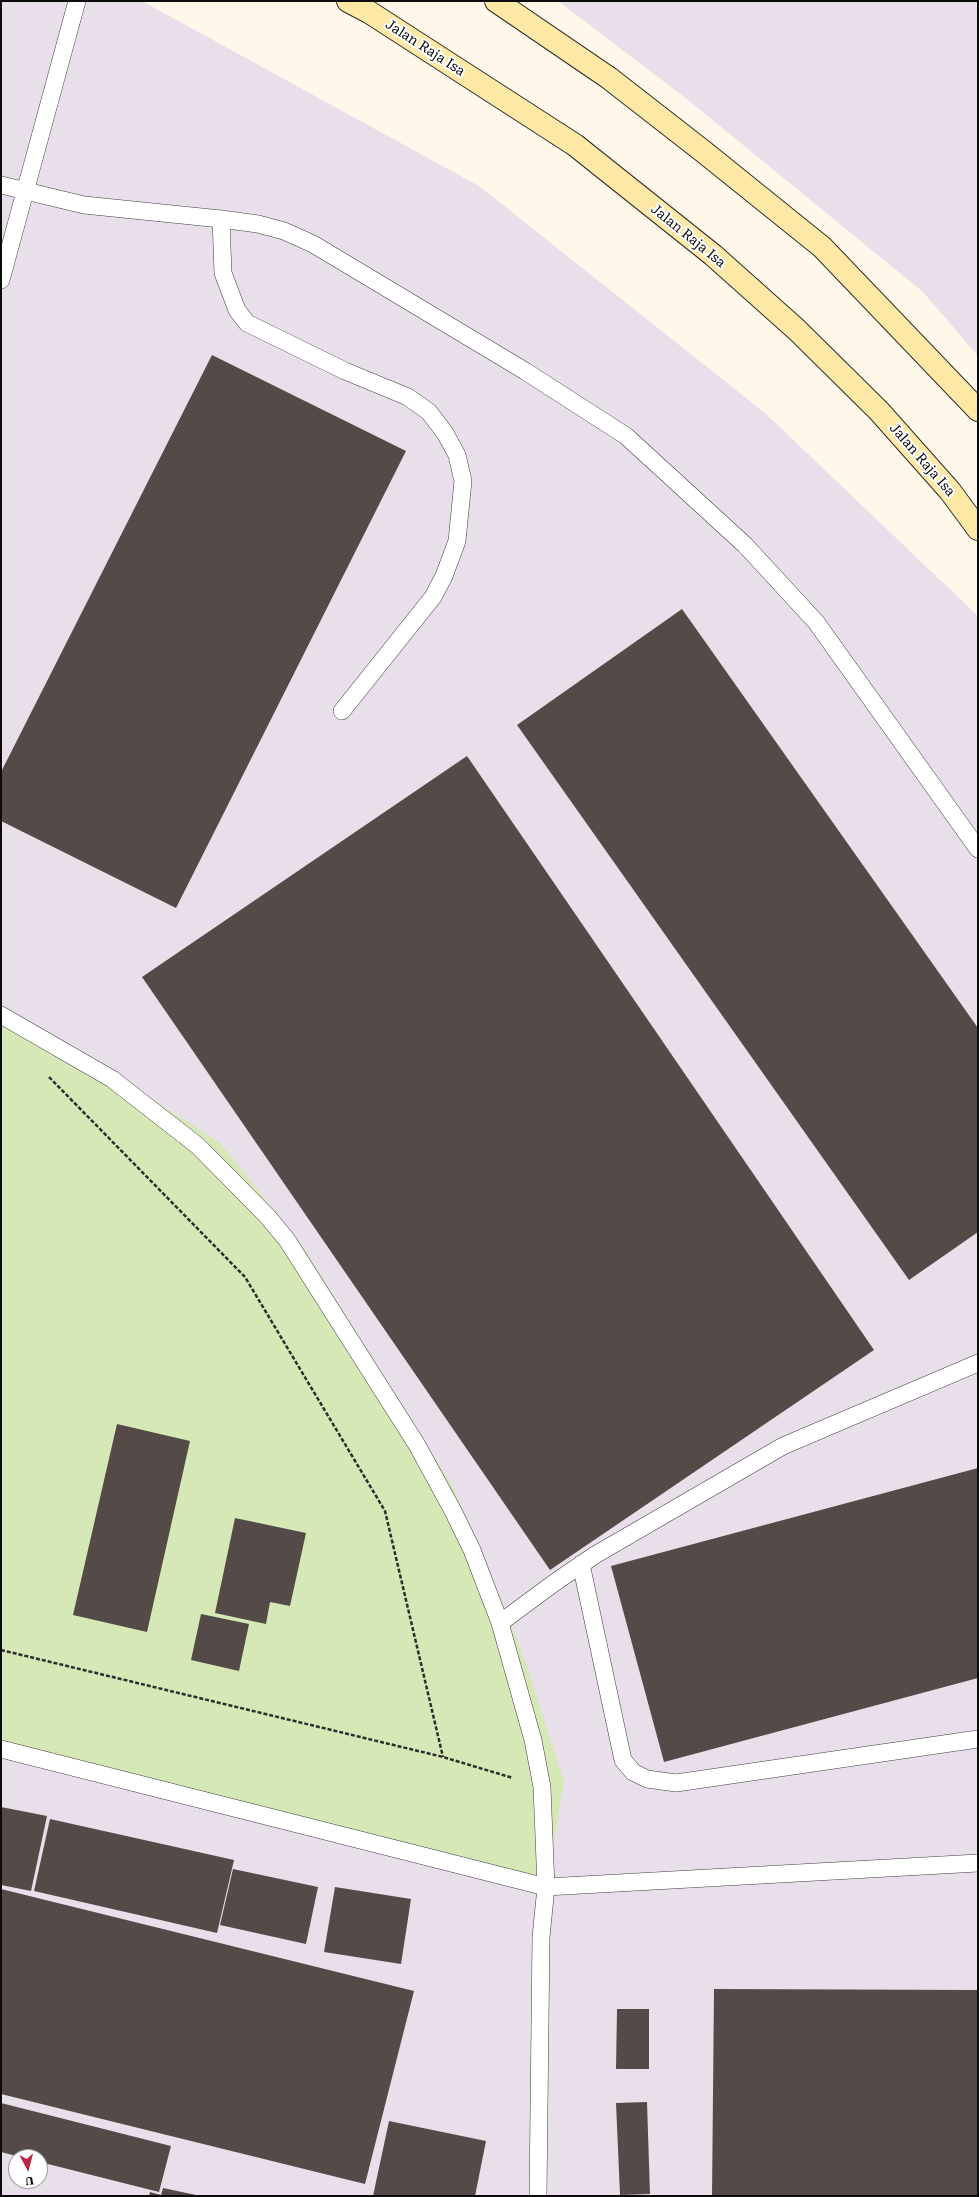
<!DOCTYPE html>
<style>
body{margin:0}
#map{position:relative;width:979px;height:2197px;overflow:hidden;background:#fff8ea;font-family:"Roboto Serif",serif}
canvas{display:block}
.frame{position:absolute;inset:0;border:2px solid #0b0b0b;pointer-events:none}
.north{position:absolute;left:8px;top:2149px;width:40px;height:40px;box-sizing:border-box;background:#fff;border:1px solid #9d9d9d;border-radius:50%;rotate:173deg;font-size:11px;font-weight:700;line-height:16px;text-align:center;color:#0b0b0b}
.north::after{content:'';display:block;margin:auto;width:14px;height:18px;background:#b92641;clip-path:polygon(50% 0,100% 100%,50% 72%,0 100%)}
</style>
<div id="map">
<canvas width="979" height="2197"></canvas>
<div class="frame"></div>
<div class="north">U</div>
</div>
<script>
const context = document.querySelector('canvas').getContext('2d');
context.lineJoin = 'round';
function fillPath(path, color) {
  context.fillStyle = color;
  context.fill(path, 'evenodd');
}
function shape(rows) {
  const path = new Path2D();
  for (const r of rows) {
    path.moveTo(r[0], r[1]);
    for (let i = 2; i < r.length; i += 2) path.lineTo(r[i], r[i + 1]);
  }
  return path;
}
function trace(path, color, width, dash) {
  context.strokeStyle = color;
  context.lineWidth = width;
  context.lineCap = dash ? 'butt' : 'round';
  context.setLineDash(dash || []);
  context.stroke(path);
}
function drawText(font, color, halo, rows, align = 'center') {
  context.font = font + ' "Roboto Serif",serif';
  context.lineWidth = 4;
  context.setLineDash([]);
  context.textBaseline = 'middle';
  context.strokeStyle = halo;
  context.fillStyle = color;
  for (const [text, x, y, turn = 0] of rows) {
    context.save();
    context.translate(x, y);
    context.rotate((+turn || 0) * Math.PI / 180);
    context.textAlign = isNaN(turn) ? turn : align;
    if (halo) context.strokeText(text, 0, 0);
    context.fillText(text, 0, 0);
    context.restore();
  }
}
fillPath(shape([
 [1,1,142,1,479,186,765,413,978,616,978,2196,1,2196],
 [16,2157,40,2157,40,2181,16,2181],
 [558,1,978,1,978,356,923,292,688,100]
]), '#e8dfeb');
fillPath(shape([
 [1,1011,101,1066,220,1143,302,1245,453,1487,510,1621,528,1669,564,1782,546,1887,1,1749]
]), '#d6e8b5');
fillPath(shape([
 [212,355,406,451,176,908,1,821,1,772],
 [682,609,978,1028,978,1232,909,1280,517,725],
 [467,756,874,1350,550,1570,142,977],
 [117,1424,190,1441,147,1632,73,1615],
 [978,1468,978,1678,664,1762,611,1566],
 [235,1518,306,1533,290,1606,270,1602,266,1624,215,1613],
 [201,1614,249,1624,239,1671,191,1660],
 [1,1807,47,1816,31,1891,1,1885],
 [50,1819,234,1860,217,1933,34,1891],
 [233,1869,318,1887,306,1944,220,1925],
 [335,1887,411,1899,401,1964,324,1952],
 [1,1889,414,1991,365,2184,1,2094],
 [714,1989,978,1990,978,2196,712,2196],
 [617,2009,649,2009,649,2069,616,2069],
 [647,2102,650,2194,620,2195,616,2103],
 [1,2103,171,2146,159,2192,40,2162,40,2157,20,2157,1,2152],
 [389,2121,486,2141,475,2196,373,2196],
 [163,2188,196,2195,196,2196,149,2196,150,2192,161,2195]
]), '#544b48');
const service = shape([
 [1,185,84,205,221,219,258,224,284,231,313,244,525,371,626,436,745,545,816,622,978,849],
 [221,219,223,273,237,310,247,323,345,371,408,397,429,412,445,433,457,455,463,481,457,541,444,576,433,597,342,711],
 [1,280,77,1],
 [1,1015,112,1079,198,1146,268,1217,287,1240,417,1445,453,1511,472,1550,500,1623,533,1740,542,1787,546,1887,541,1937,538,2196],
 [581,1564,623,1760,633,1772,647,1779,676,1783,978,1739],
 [500,1623,554,1583,595,1555,783,1446,978,1363],
 [1,1749,546,1887,978,1863]
]);
const secondary = shape([
 [348,1,369,12,575,145,713,255,797,330,879,411,950,491,978,529],
 [496,1,609,78,704,152,822,247,978,410]
]);
trace(service, '#3e3e3e', 18);
trace(secondary, '#2d2d2d', 24);
trace(shape([
 [49,1077,245,1277,385,1511,443,1757],
 [1,1650,443,1757,513,1778]
]), '#2d2d2d', 2.5, [4, 2]);
trace(service, '#fff', 17);
trace(secondary, '#fee8a6', 22);
drawText('14px', '#0b0b0b', '#fff', [
 ["Jalan Raja Isa",425,48,33],
 ["Jalan Raja Isa",688,236,39],
 ["Jalan Raja Isa",922,460,49]
]);
</script>
